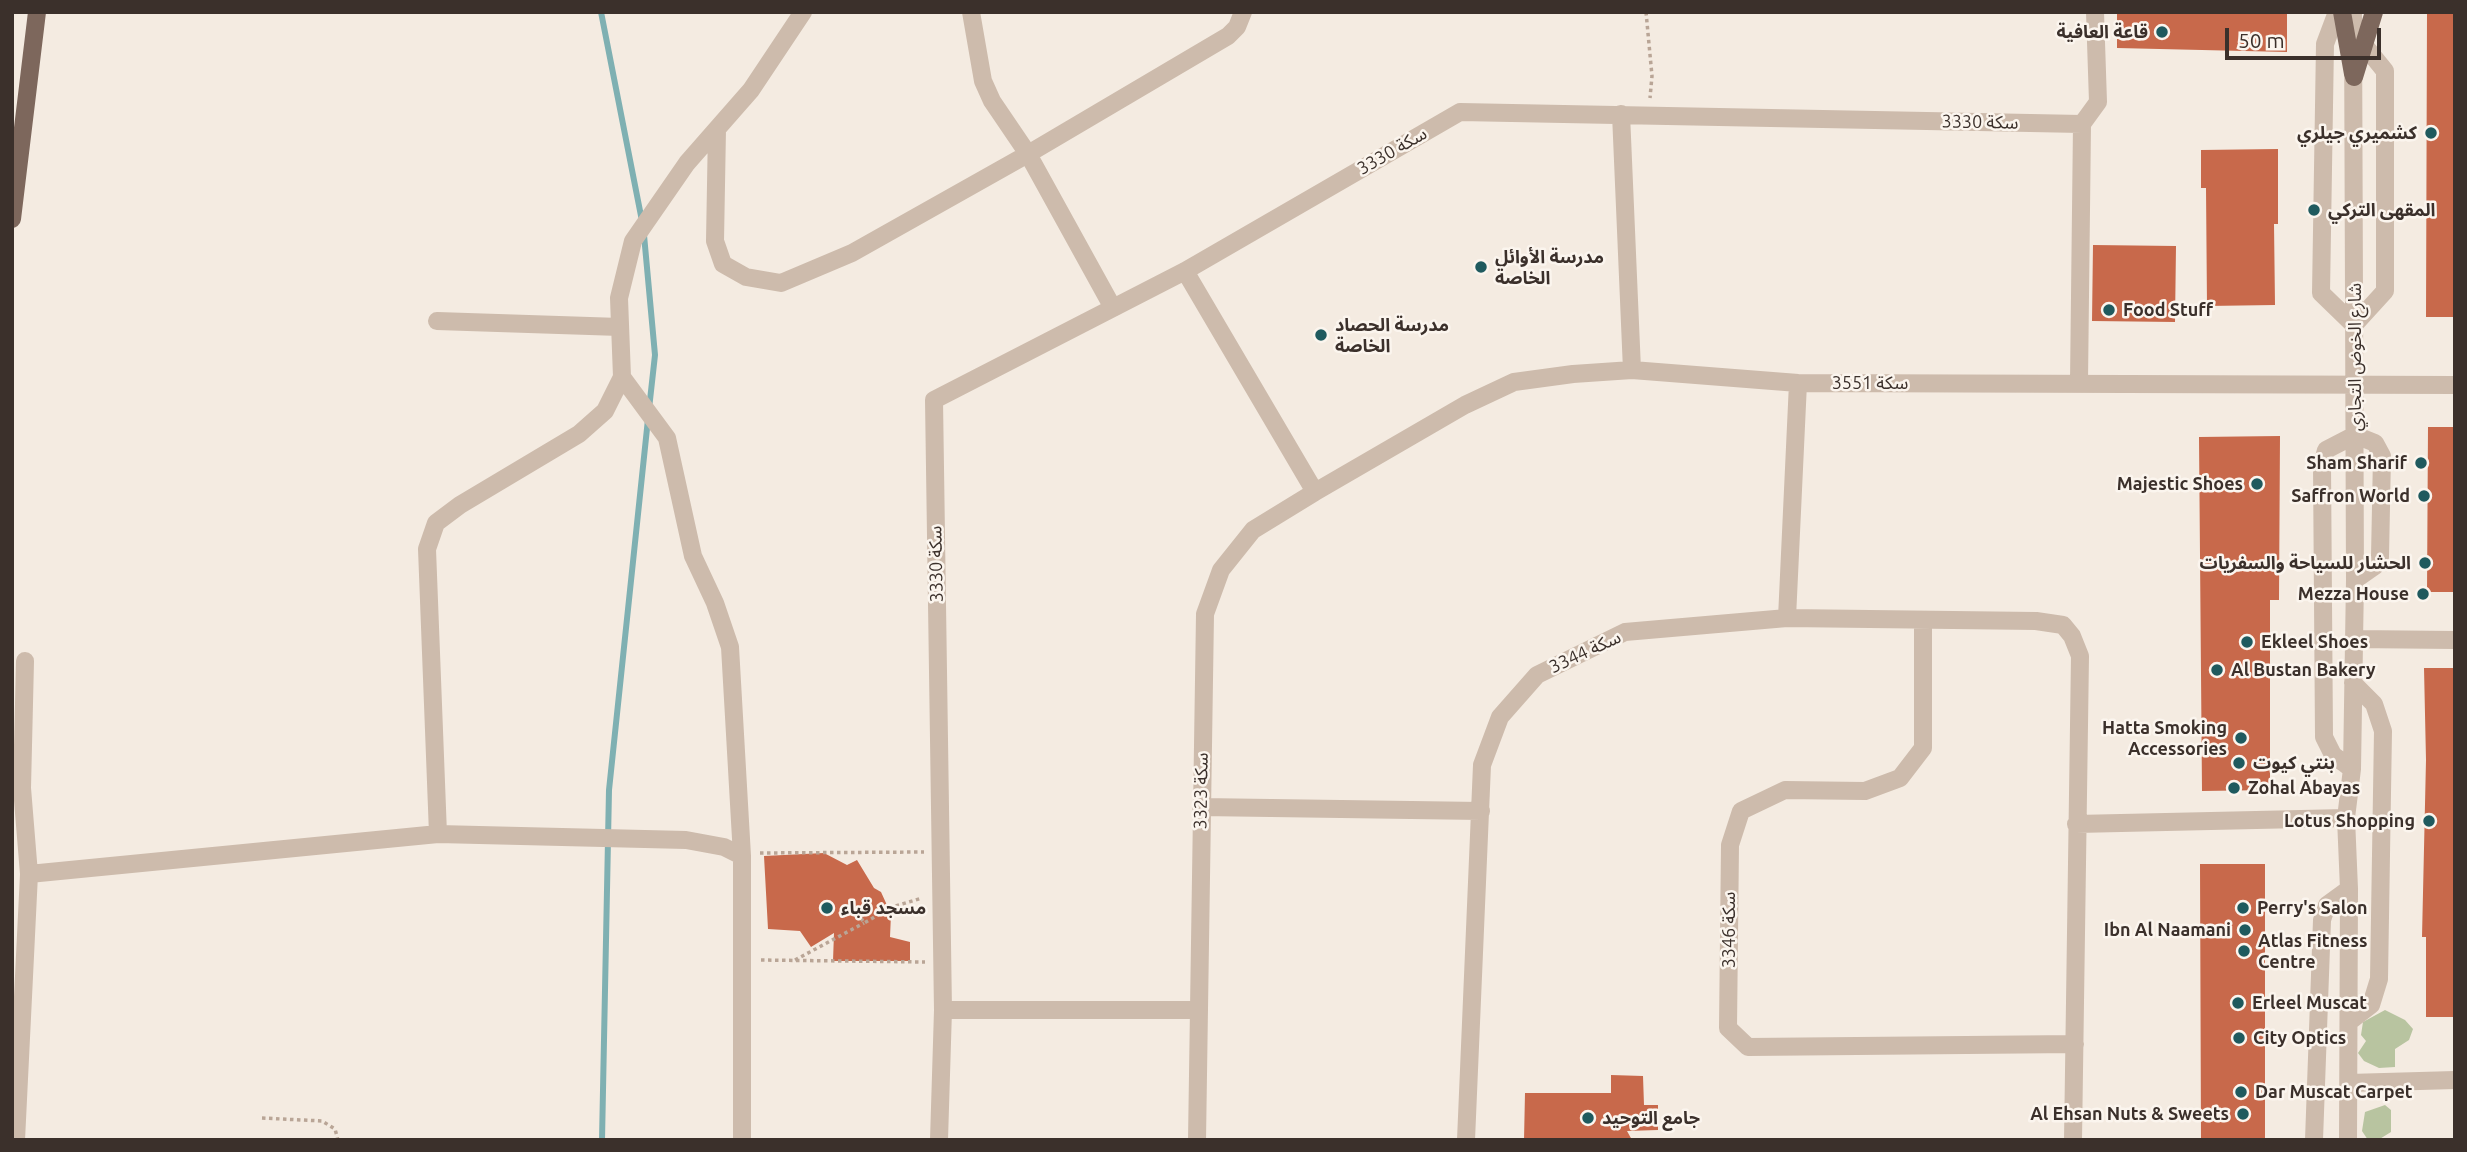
<!DOCTYPE html>
<meta charset="utf-8">
<style>
body{margin:0}
#map{position:relative;width:2467px;height:1152px;overflow:hidden;background:#f4ebe1;font-family:Ubuntu,sans-serif}
canvas{display:block}
.frame{position:absolute;inset:0;border:14px solid #3b302b;pointer-events:none}
.scale{position:absolute;left:2225px;top:28px;width:156px;height:32px;box-sizing:border-box;border:4px solid #3b302b;border-top:0;padding-left:9px;font-size:21px;line-height:24px;white-space:nowrap;color:#3b302b;-webkit-text-stroke:5px #fbf5ee;paint-order:stroke}
</style>
<div id="map">
<canvas width="2467" height="1152"></canvas>
<div class="frame"></div>
<div class="scale">50 m</div>
</div>
<script>
const context = document.querySelector('canvas').getContext('2d');
context.lineJoin = 'round';
function fillPath(path, color) {
  context.fillStyle = color;
  context.fill(path, 'evenodd');
}
function shape(rows) {
  const path = new Path2D();
  for (const r of rows) {
    path.moveTo(r[0], r[1]);
    for (let i = 2; i < r.length; i += 2) path.lineTo(r[i], r[i + 1]);
  }
  return path;
}
function trace(path, color, width, dash) {
  context.strokeStyle = color;
  context.lineWidth = width;
  context.lineCap = dash ? 'butt' : 'round';
  context.setLineDash(dash || []);
  context.stroke(path);
}
function drawText(font, color, halo, rows, align = 'center') {
  context.font = font + ' Ubuntu,"Noto Sans Arabic",sans-serif';
  context.lineWidth = 5;
  context.setLineDash([]);
  context.textBaseline = 'middle';
  context.strokeStyle = halo;
  context.fillStyle = color;
  for (const [text, x, y, turn = 0] of rows) {
    context.save();
    context.translate(x, y);
    context.rotate((+turn || 0) * Math.PI / 180);
    context.textAlign = isNaN(turn) ? turn : align;
    if (halo) context.strokeText(text, 0, 0);
    context.fillText(text, 0, 0);
    context.restore();
  }
}
fillPath(shape([
 [2385,1010,2405,1020,2413,1029,2409,1040,2395,1049,2395,1067,2379,1068,2364,1061,2358,1053,2366,1041,2361,1035,2363,1022],
 [2385,1105,2391,1110,2391,1132,2378,1140,2368,1140,2362,1131,2365,1112]
]), '#b8c4a0');
trace(shape([
 [601,12,642,221],
 [644,235,655,355,649,409],
 [602,1140,609,790,648,419]
]), '#7fb0b2', 6);
fillPath(shape([
 [2117,12,2287,12,2287,52,2117,48],
 [2427,12,2455,12,2455,317,2426,317],
 [2278,149,2278,224,2274,224,2275,305,2207,306,2206,188,2201,188,2201,150],
 [2093,245,2176,246,2175,322,2092,321],
 [2428,427,2455,427,2455,592,2427,592],
 [2280,436,2279,600,2270,600,2270,790,2202,791,2199,437],
 [2424,668,2455,668,2455,1017,2426,1017,2426,937,2422,937,2426,760],
 [824,853,847,865,857,860,874,888,881,892,891,914,890,937,910,942,910,961,833,961,834,933,811,947,800,931,768,929,764,856],
 [2200,864,2265,864,2265,1140,2201,1140],
 [1611,1075,1643,1076,1644,1105,1658,1105,1658,1130,1627,1131,1632,1140,1524,1140,1525,1093,1611,1093]
]), '#c8694b');
trace(shape([
 [1646,12,1652,76,1650,98],
 [760,853,924,852],
 [861,918,864,923,892,907,922,898],
 [761,960,925,962],
 [795,960,864,923],
 [262,1118,322,1121,335,1129,338,1140]
]), '#b9a596', 3.5, [3.5, 3.5]);
trace(shape([
 [971,12,983,81,992,101,1028,154,1113,308],
 [2337,12,2325,44,2321,293,2354,325,2385,291,2385,71,2364,45],
 [1621,114,1632,370],
 [2082,124,2098,102,2095,12],
 [717,129,715,241,723,264,746,277,781,283,852,253,1028,154,1228,36,1237,27,1243,12],
 [1185,271,1315,492],
 [437,321,620,327],
 [622,377,667,438,693,556,715,603,730,647,742,856,742,1140],
 [2079,382,2082,124],
 [1787,618,1798,383],
 [1923,621,1923,748,1900,778,1865,791,1785,790,1741,811,1730,845,1728,1028,1748,1047,2075,1044],
 [2353,639,2455,640],
 [2352,769,2333,755,2324,737,2322,465,2326,450,2355,435,2375,443,2382,456,2380,557,2375,566,2355,580],
 [1201,807,1481,811],
 [2076,824,2346,818],
 [438,834,427,549,436,523,460,505,579,434,605,411,622,377,619,298,633,241,687,163,751,90,803,12],
 [29,874,438,834,686,840,724,847,742,856],
 [943,1010,1198,1010],
 [2349,1022,2371,1005,2379,979,2383,731,2374,704,2353,683],
 [2349,1083,2455,1080],
 [16,1140,29,874,22,788,25,661],
 [939,1140,943,1010,934,400,1185,271,1460,112,2082,124],
 [1197,1140,1205,614,1221,570,1253,530,1315,492,1465,405,1514,382,1573,374,1632,370,1798,383,2455,385],
 [1466,1140,1482,765,1500,717,1537,675,1625,632,1787,618,2036,621,2063,625,2072,636,2080,656,2073,1140],
 [2314,1140,2322,920,2327,905,2349,889],
 [2348,1140,2349,889,2346,818,2352,769,2355,580,2353,12]
]), '#cdbbac', 18);
trace(shape([
 [2342,12,2353,74],
 [2354,77,2374,12],
 [12,219,37,12]
]), '#7d675c', 18);
for (const [x, y, r, color] of [
 [2162,32,7,"#1f5a5e"],
 [2431,133,7,"#1f5a5e"],
 [2314,210,7,"#1f5a5e"],
 [1481,267,7,"#1f5a5e"],
 [2109,310,7,"#1f5a5e"],
 [1321,335,7,"#1f5a5e"],
 [2421,463,7,"#1f5a5e"],
 [2257,484,7,"#1f5a5e"],
 [2424,496,7,"#1f5a5e"],
 [2425,563,7,"#1f5a5e"],
 [2423,594,7,"#1f5a5e"],
 [2247,642,7,"#1f5a5e"],
 [2217,670,7,"#1f5a5e"],
 [2241,738,7,"#1f5a5e"],
 [2239,763,7,"#1f5a5e"],
 [2234,788,7,"#1f5a5e"],
 [2429,821,7,"#1f5a5e"],
 [827,908,7,"#1f5a5e"],
 [2243,908,7,"#1f5a5e"],
 [2245,930,7,"#1f5a5e"],
 [2244,951,7,"#1f5a5e"],
 [2238,1003,7,"#1f5a5e"],
 [2239,1038,7,"#1f5a5e"],
 [2241,1092,7,"#1f5a5e"],
 [2243,1114,7,"#1f5a5e"],
 [1588,1118,7,"#1f5a5e"]
]) {
  const dot = new Path2D();
  dot.arc(x, y, r, 0, 2 * Math.PI);
  context.fillStyle = color;
  context.fill(dot);
  trace(dot, '#fbf5ee', 2.5);
}
drawText('bold 18px', '#3b302b', '#fbf5ee', [
 ["قاعة العافية",2148,32,"right"],
 ["كشميري جيلري",2417,133,"right"],
 ["المقهى التركي",2328,210],
 ["مدرسة الأوائل",1495,257],
 ["الخاصة",1495,278],
 ["Food Stuff",2123,310],
 ["مدرسة الحصاد",1335,325],
 ["الخاصة",1335,346],
 ["Sham Sharif",2407,463,"right"],
 ["Majestic Shoes",2243,484,"right"],
 ["Saffron World",2410,496,"right"],
 ["الحشار للسياحة والسفريات",2411,563,"right"],
 ["Mezza House",2409,594,"right"],
 ["Ekleel Shoes",2261,642],
 ["Al Bustan Bakery",2231,670],
 ["Hatta Smoking",2227,728,"right"],
 ["Accessories",2227,749,"right"],
 ["بنتي كيوت",2253,763],
 ["Zohal Abayas",2248,788],
 ["Lotus Shopping",2415,821,"right"],
 ["مسجد قباء",841,908],
 ["Perry's Salon",2257,908],
 ["Ibn Al Naamani",2231,930,"right"],
 ["Atlas Fitness",2258,941],
 ["Centre",2258,962],
 ["Erleel Muscat",2252,1003],
 ["City Optics",2253,1038],
 ["Dar Muscat Carpet",2255,1092],
 ["Al Ehsan Nuts & Sweets",2229,1114,"right"],
 ["جامع التوحيد",1602,1118]
], 'left');
drawText('18px', '#3b302b', '#fbf5ee', [
 ["سكة 3330",1980,122,1],
 ["سكة 3330",1392,151,-30],
 ["شارع الخوض التجاري",2355,357,-90],
 ["سكة 3551",1870,383],
 ["سكة 3330",936,564,-91],
 ["سكة 3344",1585,652,-25],
 ["سكة 3323",1201,791,-89],
 ["سكة 3346",1729,930,-90]
]);
</script>
